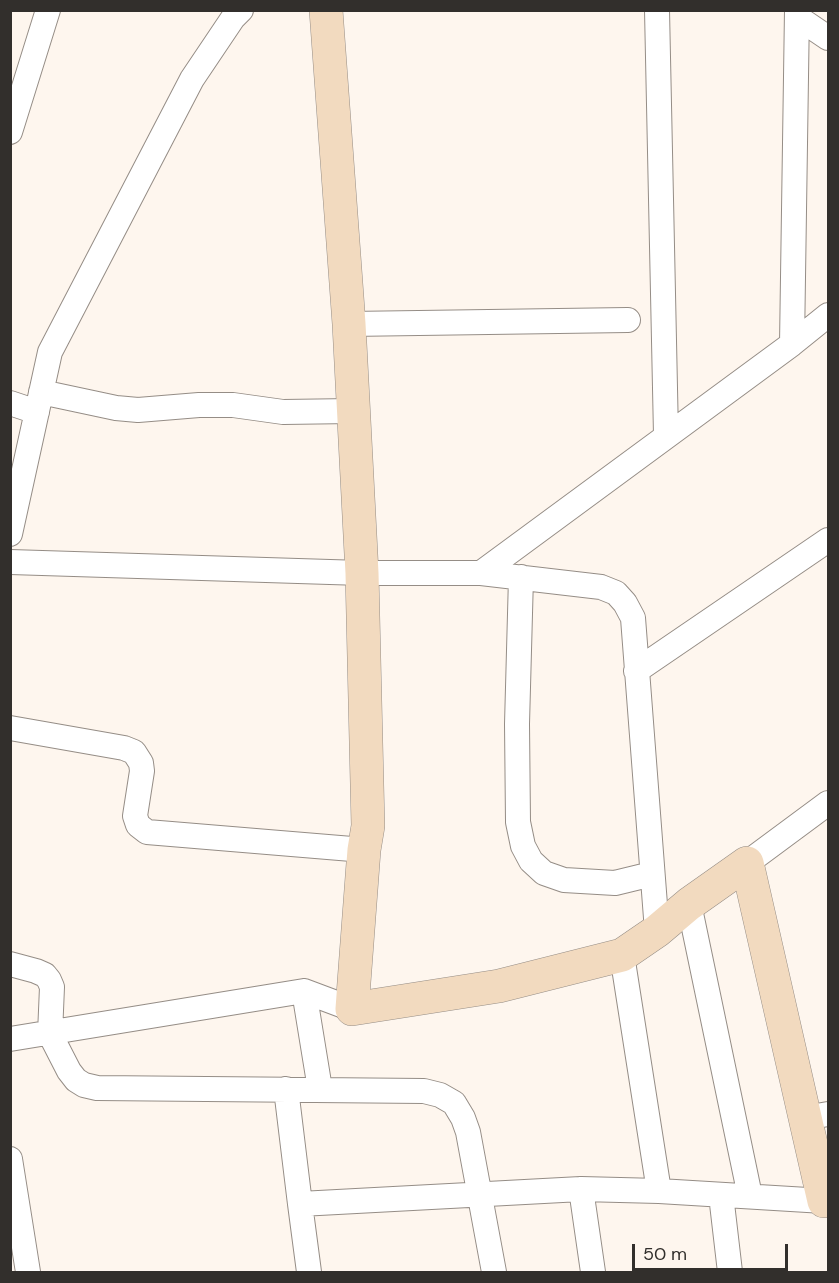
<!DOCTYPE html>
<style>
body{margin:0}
#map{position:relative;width:839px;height:1283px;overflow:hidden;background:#fef6ee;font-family:"DM Sans",sans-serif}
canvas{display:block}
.frame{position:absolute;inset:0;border:12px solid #322f2c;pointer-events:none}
.scale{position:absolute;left:632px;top:1244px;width:156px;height:27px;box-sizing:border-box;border:3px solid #322f2c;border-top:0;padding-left:8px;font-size:18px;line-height:21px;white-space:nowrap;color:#322f2c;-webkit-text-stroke:4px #fef6ee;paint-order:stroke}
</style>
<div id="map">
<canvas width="839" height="1283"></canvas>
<div class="frame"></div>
<div class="scale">50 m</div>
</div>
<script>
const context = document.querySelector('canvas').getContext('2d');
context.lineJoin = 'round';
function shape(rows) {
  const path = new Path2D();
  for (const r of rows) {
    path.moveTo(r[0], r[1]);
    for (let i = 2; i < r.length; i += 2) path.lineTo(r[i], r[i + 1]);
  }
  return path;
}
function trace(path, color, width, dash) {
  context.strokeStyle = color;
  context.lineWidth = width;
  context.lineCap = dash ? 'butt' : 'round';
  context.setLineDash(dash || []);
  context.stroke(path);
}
const street = shape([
 [657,10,666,435],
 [797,17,828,38],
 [10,132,48,10],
 [349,324,628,320],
 [792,344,797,10],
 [41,392,116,408,138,410,199,405,233,405,283,412,352,411],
 [10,403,37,412],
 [10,534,50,352,192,79,233,18,241,10],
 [10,562,362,573,481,573,601,587,616,593,625,603,633,618,657,931],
 [481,573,792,344,828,315],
 [521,577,517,724,518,822,523,846,531,861,544,873,564,880,615,883,652,874],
 [636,671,828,540],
 [10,728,124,748,134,752,141,763,142,771,135,816,138,825,147,832,364,850],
 [747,863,828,803],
 [689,904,750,1196],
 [622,955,659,1191,824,1201],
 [10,964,36,971,45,975,49,980,52,987,50,1034,69,1071,76,1080,84,1085,97,1088,424,1091,440,1095,454,1103,463,1118,468,1132,494,1272],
 [304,991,320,1089],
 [10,1039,304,991,352,1009],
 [286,1089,300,1204],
 [805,1118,828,1114],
 [10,1159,28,1272],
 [581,1189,593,1272],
 [721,1195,730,1272],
 [309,1272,300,1204,581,1189,659,1191]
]);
const secondary = shape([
 [326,10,349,324,362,573,368,826,364,850,352,1009,499,986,622,955,657,931,689,904,747,863,824,1201,828,1201]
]);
trace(street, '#958d86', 26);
trace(secondary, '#958d86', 34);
trace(street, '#fff', 24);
trace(secondary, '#f2dabf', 33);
</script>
